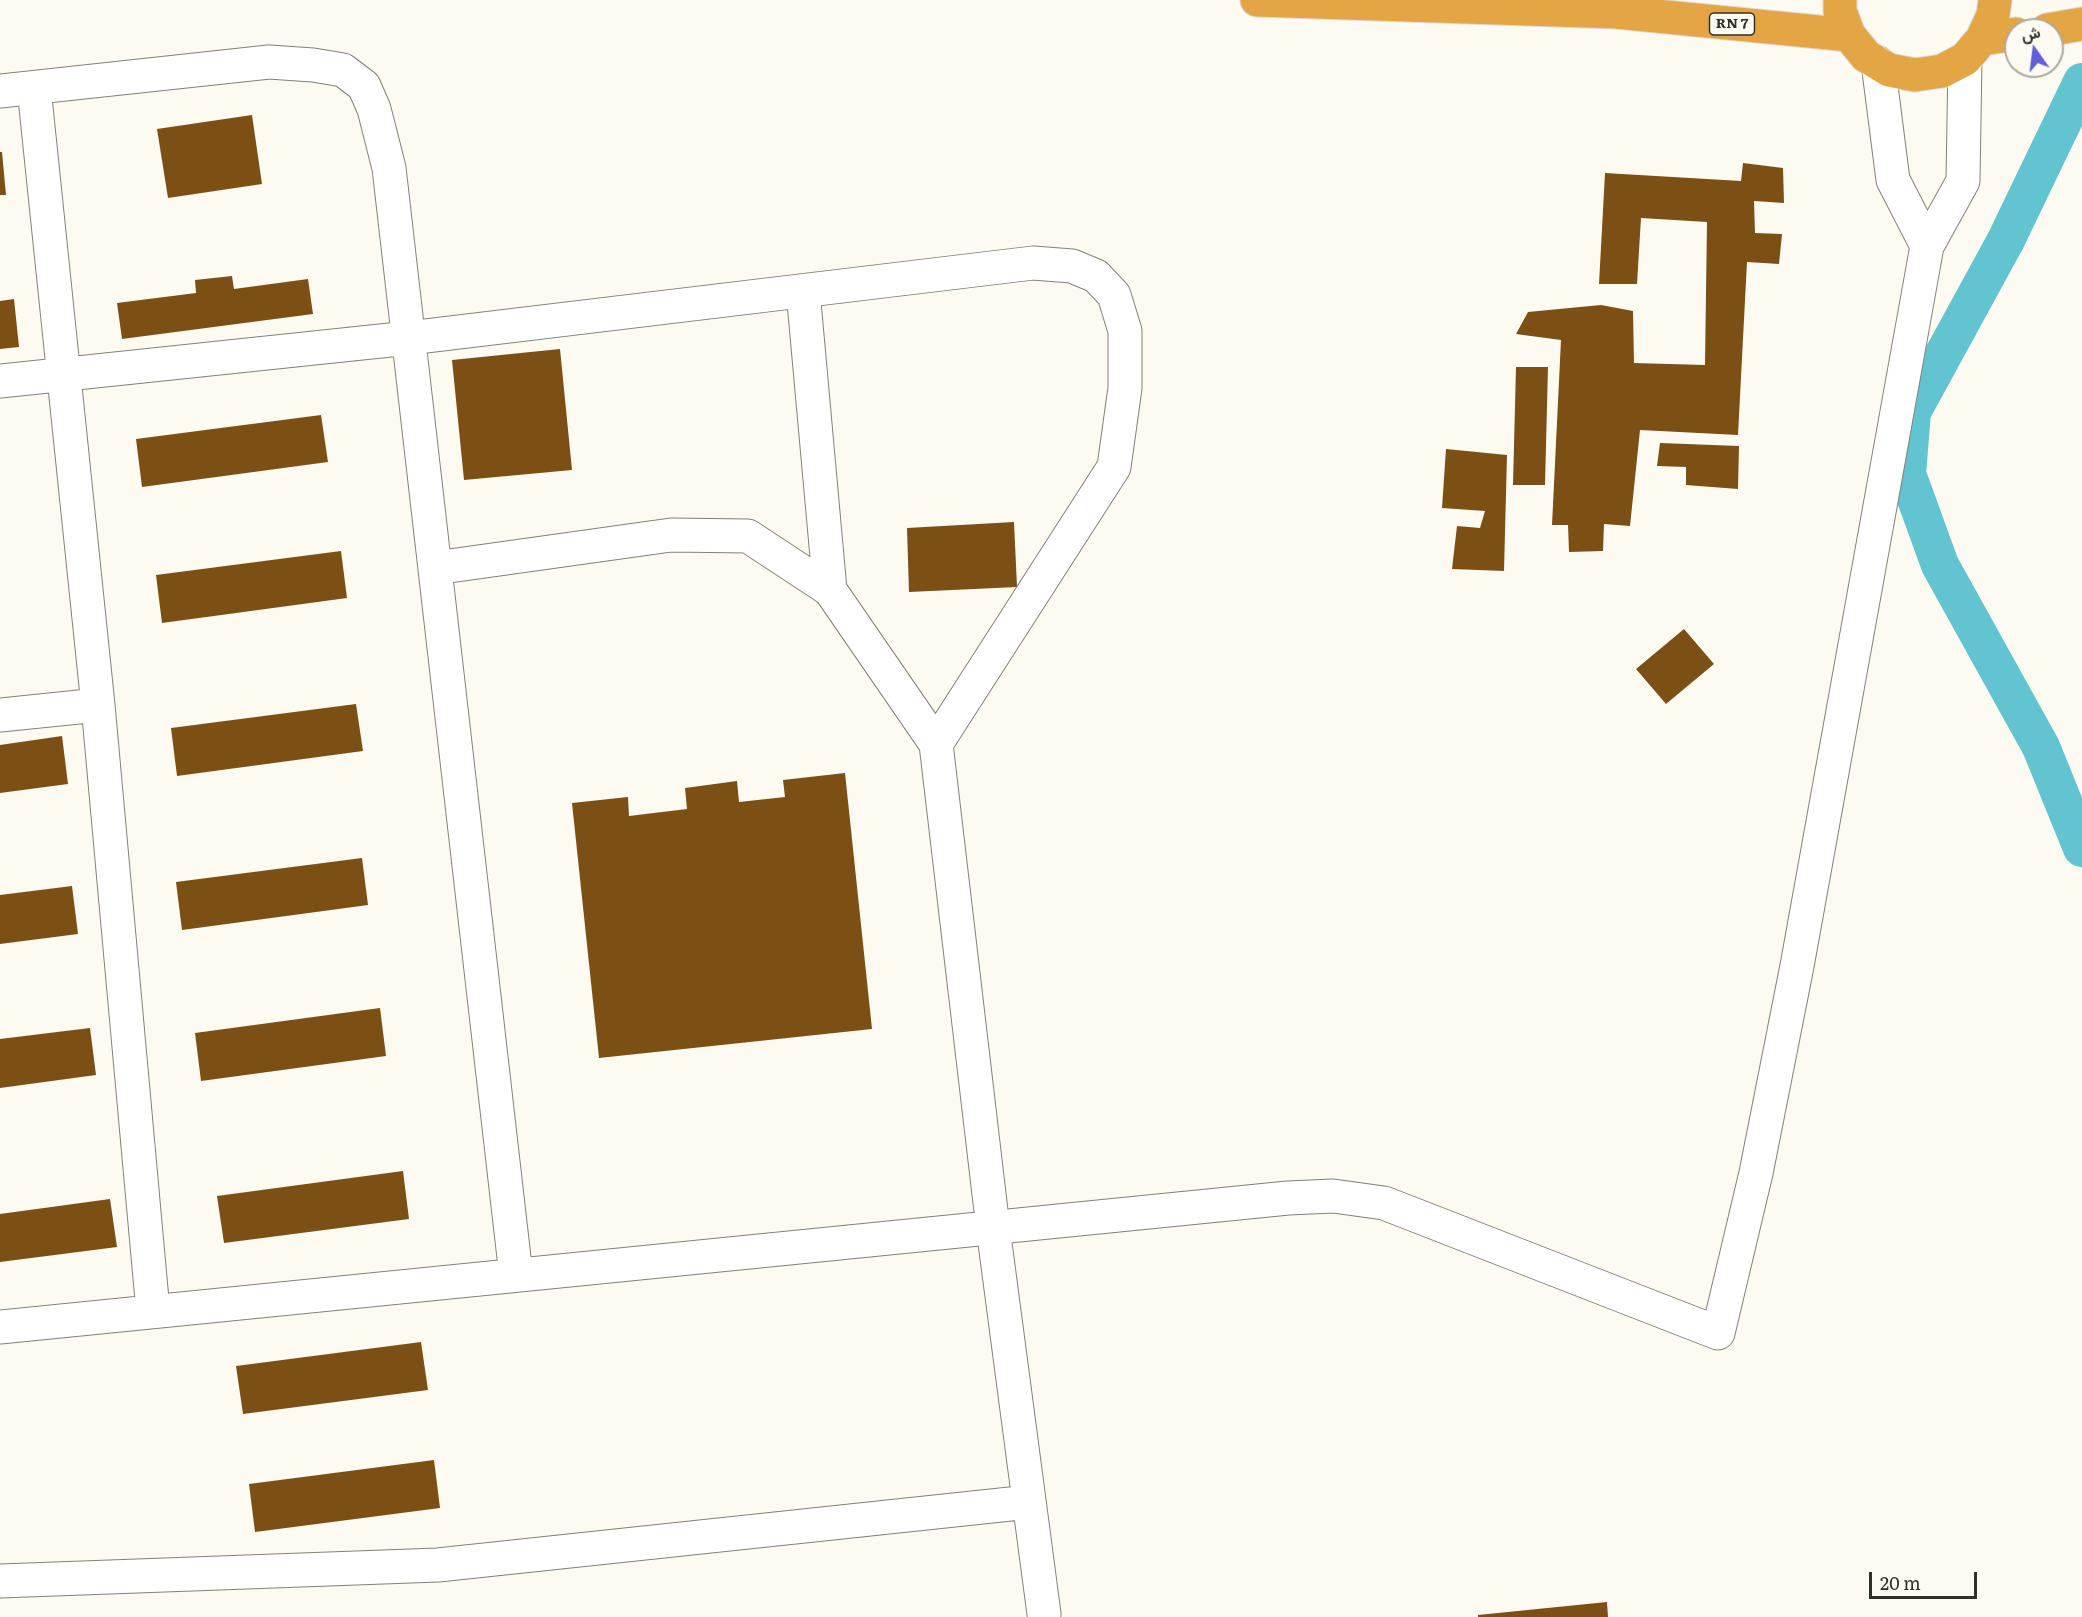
<!DOCTYPE html>
<meta charset="utf-8">
<style>
body{margin:0}
#map{position:relative;width:2082px;height:1617px;overflow:hidden;background:#fdfbf1;font-family:Literata,Vazirmatn,serif}
canvas{display:block}
.north{position:absolute;left:2004px;top:18px;width:60px;height:60px;box-sizing:border-box;background:#fdfbf1;border:2px solid #aba9a2;border-radius:50%;rotate:346deg;font-size:16px;font-weight:700;line-height:24px;text-align:center;color:#2f2f2b}
.north::after{content:'';display:block;margin:auto;width:21px;height:27px;background:#605fd8;clip-path:polygon(50% 0,100% 100%,50% 72%,0 100%)}
.scale{position:absolute;left:1869px;top:1572px;width:108px;height:27px;box-sizing:border-box;border:3px solid #2f2f2b;border-top:0;padding-left:8px;font-size:18px;line-height:21px;white-space:nowrap;color:#2f2f2b;-webkit-text-stroke:4px #fdfbf1;paint-order:stroke}
</style>
<div id="map">
<canvas width="2082" height="1617"></canvas>
<div class="north">ش</div>
<div class="scale">20 m</div>
</div>
<script>
const context = document.querySelector('canvas').getContext('2d');
context.lineJoin = 'round';
function shape(rows) {
  const path = new Path2D();
  for (const r of rows) {
    path.moveTo(r[0], r[1]);
    for (let i = 2; i < r.length; i += 2) path.lineTo(r[i], r[i + 1]);
  }
  return path;
}
function trace(path, color, width, dash) {
  context.strokeStyle = color;
  context.lineWidth = width;
  context.lineCap = dash ? 'butt' : 'round';
  context.setLineDash(dash || []);
  context.stroke(path);
}
function fillPath(path, color) {
  context.fillStyle = color;
  context.fill(path, 'evenodd');
}
function drawText(font, color, halo, rows, align = 'center') {
  context.font = font + ' Literata,serif';
  context.lineWidth = 6;
  context.setLineDash([]);
  context.textBaseline = 'middle';
  context.strokeStyle = halo;
  context.fillStyle = color;
  for (const [text, x, y, turn = 0] of rows) {
    context.save();
    context.translate(x, y);
    context.rotate((+turn || 0) * Math.PI / 180);
    context.textAlign = isNaN(turn) ? turn : align;
    if (halo) context.strokeText(text, 0, 0);
    context.fillText(text, 0, 0);
    context.restore();
  }
}
trace(shape([
 [2082,82,2006,240,1912,412,1907,474,1940,565,2041,747,2082,848]
]), '#62c3d1', 38);
fillPath(shape([
 [252,115,262,184,168,198,157,129],
 [0,152,2,152,6,195,0,195],
 [1743,163,1783,168,1784,203,1754,201,1755,233,1782,234,1779,264,1747,262,1738,435,1640,430,1630,526,1604,524,1603,551,1569,552,1568,525,1552,525,1561,340,1516,334,1528,312,1601,305,1633,311,1634,363,1705,365,1707,222,1641,218,1637,284,1599,284,1605,173,1741,181],
 [232,276,234,289,308,279,313,314,122,339,117,303,196,293,195,280],
 [14,299,19,347,0,349,0,301],
 [560,349,572,470,464,480,452,360],
 [1516,367,1548,367,1545,485,1513,485],
 [321,415,328,462,142,487,136,439],
 [1660,443,1739,446,1738,489,1686,485,1686,467,1657,466],
 [1446,449,1507,455,1504,571,1452,569,1457,526,1480,528,1485,511,1442,508],
 [1014,522,1017,587,909,592,907,528],
 [341,551,347,598,162,623,156,575],
 [1684,629,1714,664,1666,704,1636,669],
 [356,704,363,751,177,776,171,728],
 [62,736,68,784,0,793,0,745],
 [845,773,872,1029,599,1058,572,803,628,797,629,816,687,809,685,788,737,781,739,802,785,797,783,780],
 [362,858,368,905,182,930,176,882],
 [72,886,78,934,0,944,0,895],
 [380,1008,386,1056,201,1081,195,1033],
 [90,1028,96,1075,0,1088,0,1039],
 [403,1171,409,1219,224,1243,217,1196],
 [110,1199,117,1247,0,1262,0,1214],
 [421,1342,428,1390,243,1414,236,1366],
 [434,1460,440,1508,255,1532,249,1484],
 [1607,1602,1608,1617,1478,1617,1478,1615]
]), '#7c4f15');
const minor = shape([
 [1878,63,1893,180,1927,246],
 [34,88,98,705,153,1311],
 [0,91,269,62,313,65,343,70,364,86,374,109,389,168,516,1275],
 [803,291,830,590],
 [0,381,409,338,1033,263,1072,266,1096,276,1114,295,1125,331,1125,388,1114,467,936,744,830,590,748,536,671,535,435,568],
 [0,715,98,705],
 [936,744,993,1228,1044,1614],
 [0,1327,1288,1198,1333,1196,1384,1203,1718,1333,1756,1173,1797,966,1927,246,1963,181,1965,59],
 [0,1581,438,1565,1029,1502]
]);
const highway = shape([
 [1257,0,1616,12,1849,35],
 [1840,0,1840,11,1849,35,1866,56,1889,70,1915,75,1942,71,1965,59,1982,39,1993,15,1995,0],
 [2047,30,2082,24],
 [1982,39,2016,34]
]);
trace(minor, '#828078', 35);
trace(highway, '#dadad9', 35);
trace(minor, '#fff', 33);
trace(highway, '#e4a644', 33);
for (const [x, y, w] of [
 [1732,24,45]
]) {
  const box = new Path2D();
  box.roundRect(x - w / 2, y - 11, w, 22, 4.5);
  context.fillStyle = '#fdfbf1';
  context.fill(box);
  trace(box, '#2f2f2b', 1.5);
}
drawText('bold 14px', '#2f2f2b', null, [
 ["RN 7",1732,24]
]);
</script>
